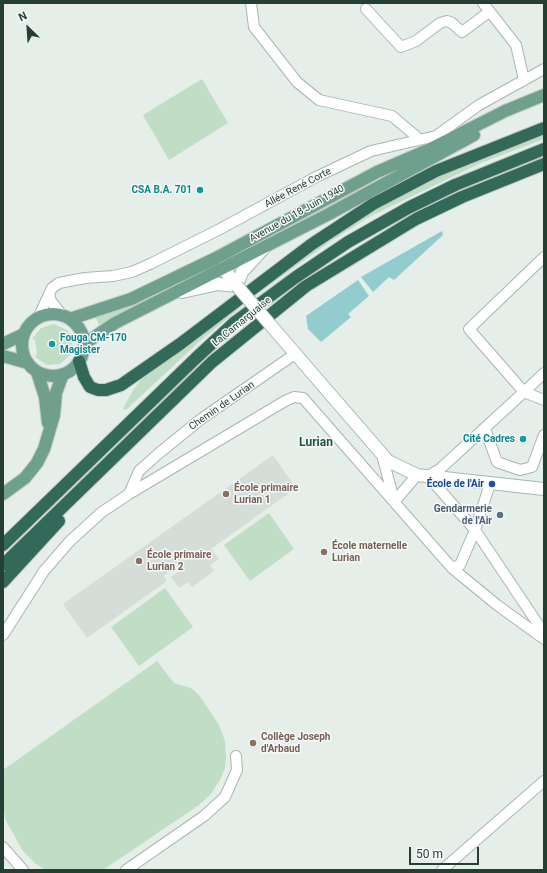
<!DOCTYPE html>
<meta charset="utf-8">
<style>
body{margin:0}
#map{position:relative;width:547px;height:873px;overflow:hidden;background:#e6eee9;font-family:Roboto,sans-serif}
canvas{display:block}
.frame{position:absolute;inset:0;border:4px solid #263f35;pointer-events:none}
.north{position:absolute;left:8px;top:8px;width:40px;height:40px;-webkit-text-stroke:3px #f6faf8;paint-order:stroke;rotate:335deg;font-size:11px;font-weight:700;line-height:16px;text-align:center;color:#263f35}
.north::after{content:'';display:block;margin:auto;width:14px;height:18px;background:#263f35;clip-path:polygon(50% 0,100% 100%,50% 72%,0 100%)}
.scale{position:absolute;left:409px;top:847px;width:70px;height:18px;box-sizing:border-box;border:2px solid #263f35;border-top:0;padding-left:5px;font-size:12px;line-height:14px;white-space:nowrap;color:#263f35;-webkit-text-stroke:3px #f6faf8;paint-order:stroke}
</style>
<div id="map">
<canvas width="547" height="873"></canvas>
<div class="frame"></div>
<div class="north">N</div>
<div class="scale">50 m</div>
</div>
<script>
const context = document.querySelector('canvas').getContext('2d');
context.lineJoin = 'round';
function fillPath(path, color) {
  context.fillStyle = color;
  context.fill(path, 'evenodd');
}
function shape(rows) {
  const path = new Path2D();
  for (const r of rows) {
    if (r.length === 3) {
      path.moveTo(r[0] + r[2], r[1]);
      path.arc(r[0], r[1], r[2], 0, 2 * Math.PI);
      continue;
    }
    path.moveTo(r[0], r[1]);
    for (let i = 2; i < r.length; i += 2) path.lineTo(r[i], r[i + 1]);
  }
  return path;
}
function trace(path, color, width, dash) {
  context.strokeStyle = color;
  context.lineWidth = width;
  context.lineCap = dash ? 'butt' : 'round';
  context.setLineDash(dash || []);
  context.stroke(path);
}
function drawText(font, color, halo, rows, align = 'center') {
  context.font = font + ' Roboto,sans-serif';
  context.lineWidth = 3;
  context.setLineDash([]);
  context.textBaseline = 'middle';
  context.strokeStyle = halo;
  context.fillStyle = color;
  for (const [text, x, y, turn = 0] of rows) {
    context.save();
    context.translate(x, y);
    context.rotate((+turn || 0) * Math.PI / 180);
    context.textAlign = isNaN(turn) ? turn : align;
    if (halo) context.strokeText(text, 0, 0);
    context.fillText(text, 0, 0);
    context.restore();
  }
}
fillPath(shape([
 [273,455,296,488,211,549,219,559,210,565,214,571,192,587,188,582,179,588,171,577,181,570,178,565,163,576,167,581,87,638,63,604]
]), '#d4ddd8');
fillPath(shape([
 [202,79,228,123,169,160,143,115],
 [544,132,544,139,481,163,371,216,328,243,256,295,254,293,324,241,370,210,428,180],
 [424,158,236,257,235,255,363,182],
 [201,269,210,269,99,325,95,316],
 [238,304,241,307,199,342,126,410,123,409,133,390,142,378],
 [54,324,67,330,71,336,72,349,70,355,60,364,47,365,35,357,37,353,35,340,32,339,41,328],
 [269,513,294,549,250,581,224,545],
 [165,588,193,627,139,666,111,627],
 [157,661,174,683,191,688,199,695,219,725,225,741,226,757,225,768,220,780,210,795,199,805,103,870,45,870,35,863,23,851,6,821,3,808,3,770]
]), '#c0ddc5');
fillPath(shape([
 [442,231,443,235,394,280,389,277,373,292,361,277],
 [358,280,369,296,348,314,351,317,321,342,308,329,306,316]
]), '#92ccce');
const street = shape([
 [251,3,254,27,297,82,319,100,392,116,417,137,417,140],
 [483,3,516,45,524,80],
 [366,9,401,47,416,41,440,23,447,21,452,23,462,32,489,12],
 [544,257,469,329,524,392,544,373],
 [49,294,51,301,62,315],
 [38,318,52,288,59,283,85,278,113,276,132,272,150,264,220,229,316,177,371,151,436,136,479,105,544,69],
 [544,400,524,392,440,469,428,476,475,530,544,633],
 [485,429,497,462,520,470,532,467,544,435],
 [382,455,394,500],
 [129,494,139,471,158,454,201,419,295,354],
 [394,502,417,475],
 [452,568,460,565,475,530,490,484],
 [3,635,44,571,70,541,102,512,129,494,285,401,294,397,303,398,452,568,497,605,544,639],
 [3,847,23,870],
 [126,870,204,816,225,797,237,770,236,756],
 [442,870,544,781]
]);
const secondary = shape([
 [217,260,237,286],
 [237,286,242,272,264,248],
 [182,292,218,284,237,286],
 [280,336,388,461,417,475,544,489]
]);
const primary = shape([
 [53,345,31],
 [70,319,131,299,216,258,377,172,428,150,505,111,544,95],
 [3,344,24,334],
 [84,344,115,323,329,214,474,135],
 [3,356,28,363],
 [37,372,45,397,48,423],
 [3,494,25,478,37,463,44,449,54,415,56,393,63,374]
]);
const highway = shape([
 [79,361,84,377,90,387,98,390,106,390,121,385,180,344,312,244,373,204,436,171,544,128],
 [3,545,195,359,235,322,296,277,348,242,408,208,455,185,544,149],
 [3,565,212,362,306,286,416,219,462,197,544,164],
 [3,582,59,521]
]);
trace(street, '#a9b6af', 12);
trace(secondary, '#a5b9af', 14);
trace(primary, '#c2c9c6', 14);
trace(highway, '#c2c9c6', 14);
trace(street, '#fff', 10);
trace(secondary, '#fff', 12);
trace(primary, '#6ea08d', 12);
trace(highway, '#336958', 12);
const secondaryBridge = shape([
 [237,286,280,336]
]);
trace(secondaryBridge, '#a5b9af', 14, []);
trace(secondaryBridge, '#fff', 12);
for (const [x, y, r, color] of [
 [200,190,4,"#0f9aa8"],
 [52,344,4,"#0f9aa8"],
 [523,439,4,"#0f9aa8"],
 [492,484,4,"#1a4fb4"],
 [226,494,4,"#8d6e63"],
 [500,515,4,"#5c6f8a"],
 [324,552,4,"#8d6e63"],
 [139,561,4,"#8d6e63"],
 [253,743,4,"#8d6e63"]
]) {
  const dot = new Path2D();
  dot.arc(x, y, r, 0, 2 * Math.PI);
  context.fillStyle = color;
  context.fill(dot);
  trace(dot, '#f6faf8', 1.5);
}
drawText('10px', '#263f35', '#f6faf8', [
 ["Allée René Corte",298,188,-28],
 ["Avenue du 18 Juin 1940",297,214,-29],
 ["La Camarguaise",242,322,-39],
 ["Chemin de Lurian",222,406,-35]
]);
drawText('bold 10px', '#0d838f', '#f6faf8', [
 ["CSA B.A. 701",192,190],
 ["Fouga CM-170",60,338,"left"],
 ["Magister",60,350,"left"],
 ["Cité Cadres",515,439]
], 'right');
drawText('bold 10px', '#164399', '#f6faf8', [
 ["École de l'Air",484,484]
], 'right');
drawText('bold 10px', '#785e54', '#f6faf8', [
 ["École primaire",234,488],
 ["Lurian 1",234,500],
 ["École maternelle",332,546],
 ["Lurian",332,558],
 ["École primaire",147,555],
 ["Lurian 2",147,567],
 ["Collège Joseph",261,737],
 ["d'Arbaud",261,749]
], 'left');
drawText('bold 10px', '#4e5e75', '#f6faf8', [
 ["Gendarmerie",492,509],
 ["de l'Air",492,521]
], 'right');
drawText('bold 12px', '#23503f', '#f6faf8', [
 ["Lurian",316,443]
]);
</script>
